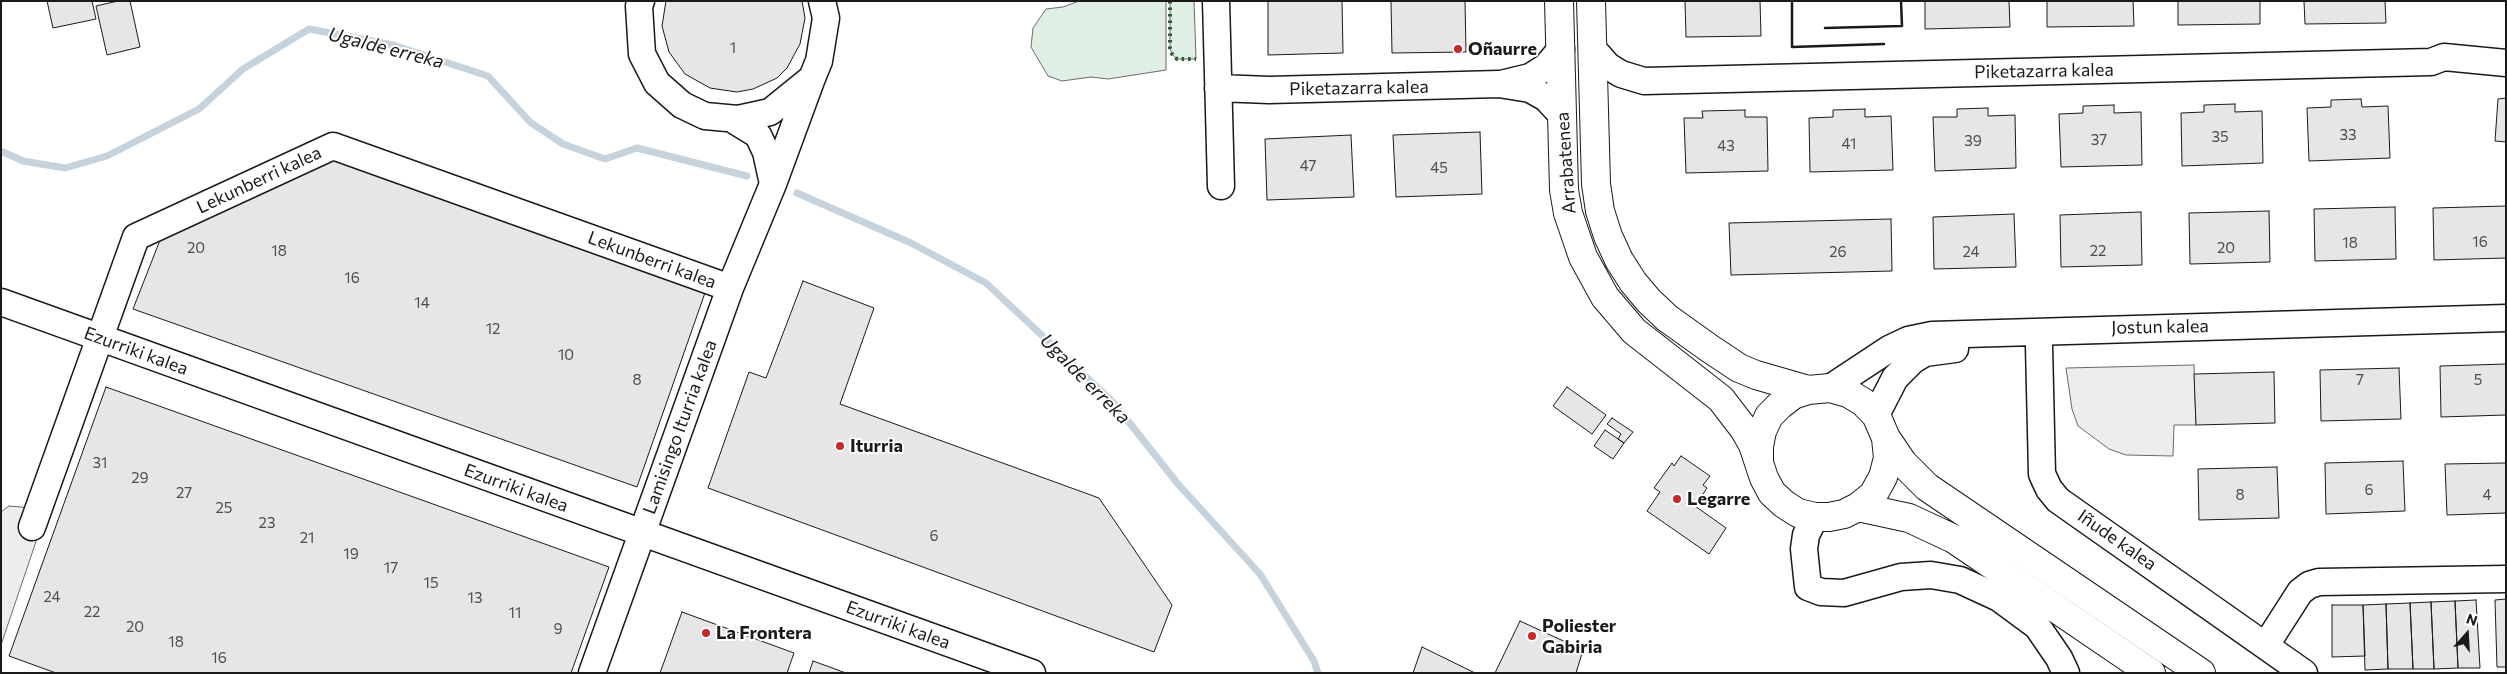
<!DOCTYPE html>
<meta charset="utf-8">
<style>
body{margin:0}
#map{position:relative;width:2507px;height:674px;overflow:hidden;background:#fff;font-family:Commissioner,sans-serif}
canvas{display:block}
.frame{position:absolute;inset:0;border:2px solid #1a1a1a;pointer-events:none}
.north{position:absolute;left:2442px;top:609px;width:50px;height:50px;-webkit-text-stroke:4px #fff;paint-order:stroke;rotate:19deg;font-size:14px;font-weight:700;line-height:20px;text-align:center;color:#1a1a1a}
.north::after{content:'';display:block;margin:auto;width:18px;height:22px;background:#1a1a1a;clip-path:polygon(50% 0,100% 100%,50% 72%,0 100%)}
</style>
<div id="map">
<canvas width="2507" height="674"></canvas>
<div class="frame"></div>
<div class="north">N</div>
</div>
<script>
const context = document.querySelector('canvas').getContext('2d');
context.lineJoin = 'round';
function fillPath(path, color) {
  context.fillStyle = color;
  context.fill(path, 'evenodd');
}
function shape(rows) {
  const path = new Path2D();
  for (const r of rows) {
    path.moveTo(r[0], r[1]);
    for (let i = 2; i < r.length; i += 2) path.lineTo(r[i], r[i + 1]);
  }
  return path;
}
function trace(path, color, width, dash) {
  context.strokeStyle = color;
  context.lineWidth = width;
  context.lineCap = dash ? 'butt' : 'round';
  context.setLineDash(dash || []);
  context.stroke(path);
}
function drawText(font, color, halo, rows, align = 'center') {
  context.font = font + ' Commissioner,sans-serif';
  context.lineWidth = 4;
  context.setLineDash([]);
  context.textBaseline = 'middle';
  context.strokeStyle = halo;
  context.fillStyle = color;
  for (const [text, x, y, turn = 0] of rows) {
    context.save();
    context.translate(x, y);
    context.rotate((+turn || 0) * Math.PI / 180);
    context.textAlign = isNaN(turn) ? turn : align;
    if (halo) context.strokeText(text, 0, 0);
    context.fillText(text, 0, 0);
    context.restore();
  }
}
const green = shape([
 [1079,1,1166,1,1166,70,1108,79,1091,77,1062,81,1048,76,1031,47,1033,28,1046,9,1063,7,1079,1],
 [1170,1,1194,1,1196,59,1177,59,1172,54,1170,48,1170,1]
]);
fillPath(green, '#e0efe3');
trace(green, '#6a6a6a', 1);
const parking = shape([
 [2194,365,2196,425,2174,425,2173,456,2126,455,2109,449,2078,426,2072,409,2066,368,2194,365],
 [9,506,47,509,1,645,1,512,9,506]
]);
fillPath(parking, '#ededed');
trace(parking, '#6a6a6a', 1);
trace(shape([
 [1,151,23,161,65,168,107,156,199,109,243,69,309,29,393,45,488,76,530,122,563,144,605,159,637,148,747,176],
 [797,193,911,243,986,283,1113,402,1178,484,1260,574,1314,661,1318,673]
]), '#c6d2dc', 7);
const building = shape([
 [47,1,92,1,96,19,53,28,47,1],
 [118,1,130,1,140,47,107,55,96,6,118,1],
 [666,1,802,1,805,18,800,44,787,68,777,78,764,84,753,89,737,92,710,88,685,74,669,52,662,26,666,1],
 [1268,1,1342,1,1343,53,1268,55,1268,1],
 [1391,1,1465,1,1466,52,1392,53,1391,1],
 [1685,1,1760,1,1761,36,1686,37,1685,1],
 [1925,1,2009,1,2010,27,1925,29,1925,1],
 [2047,1,2133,1,2134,26,2047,27,2047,1],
 [2178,1,2260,1,2260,24,2178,25,2178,1],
 [2304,1,2385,1,2386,23,2305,24,2304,1],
 [2506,98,2506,142,2495,141,2498,99,2506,98],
 [2361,99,2362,107,2388,106,2390,158,2309,161,2307,108,2331,107,2331,100,2361,99],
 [2235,104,2235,112,2262,111,2263,163,2182,166,2181,113,2204,112,2204,105,2235,104],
 [2114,105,2114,113,2141,112,2142,165,2061,167,2059,114,2083,113,2083,106,2114,105],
 [1988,108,1988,116,2015,115,2016,168,1935,171,1933,117,1957,117,1957,109,1988,108],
 [1865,109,1865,117,1891,116,1893,170,1810,172,1809,118,1833,117,1833,110,1865,109],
 [1745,110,1745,117,1767,117,1768,171,1686,173,1684,118,1703,118,1702,111,1745,110],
 [1480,132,1482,194,1396,197,1393,135,1480,132],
 [1351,135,1354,197,1267,200,1265,139,1351,135],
 [332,154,707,287,637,487,133,309,162,235,332,154],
 [2506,206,2506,258,2434,260,2433,208,2506,206],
 [2395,207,2396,259,2315,261,2314,209,2395,207],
 [2269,211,2270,262,2190,264,2189,213,2269,211],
 [2141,212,2142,265,2061,267,2060,215,2141,212],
 [2014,214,2016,267,1934,269,1933,217,2014,214],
 [1891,219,1892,271,1731,275,1729,223,1891,219],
 [803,281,874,308,840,404,1099,498,1172,605,1154,652,708,488,749,372,766,378,803,281],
 [2506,364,2506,415,2441,417,2440,366,2506,364],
 [2399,368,2401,419,2321,421,2320,370,2399,368],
 [2274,372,2275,423,2196,425,2194,374,2274,372],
 [106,387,609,567,571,673,56,673,9,656,106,387],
 [1567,387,1606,415,1592,434,1553,406,1567,387],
 [1612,418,1633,432,1624,443,1618,439,1621,434,1607,424,1612,418],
 [1605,430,1624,443,1613,459,1594,446,1605,430],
 [1681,456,1710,476,1703,485,1707,488,1695,506,1726,528,1709,554,1647,511,1660,492,1654,488,1672,463,1674,466,1681,456],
 [2403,461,2405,511,2326,514,2325,463,2403,461],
 [2506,463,2506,513,2447,515,2445,464,2506,463],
 [2277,467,2279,518,2199,520,2198,469,2277,467],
 [2506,599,2506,667,2497,667,2495,600,2506,599],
 [2476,600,2480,668,2458,668,2455,601,2476,600],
 [2455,601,2458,668,2434,669,2431,602,2455,601],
 [2431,602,2434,669,2413,669,2410,603,2431,602],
 [2410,603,2413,669,2388,669,2386,604,2410,603],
 [2386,604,2388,669,2365,670,2363,605,2386,604],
 [2332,605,2363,605,2365,656,2332,657,2332,605],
 [682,612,794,653,787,673,660,673,682,612],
 [1520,621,1583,650,1576,673,1495,673,1520,621],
 [1422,647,1475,673,1413,673,1422,647],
 [813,661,846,673,809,673,813,661]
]);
fillPath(building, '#e6e6e6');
trace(building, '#1a1a1a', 1);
const minor = shape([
 [641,1,639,6,642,54,657,83,682,105,705,116,738,119,770,112,812,78,819,61,826,18,822,1],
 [1216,1,1221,186],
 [1593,49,1608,66,1621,74,1644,81,2431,62,2444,57,2506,63],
 [1505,83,1530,77,1546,67,1561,49],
 [1218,88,1269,90,1499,84,1530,89,1546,98,1562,115],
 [732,119,758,135,766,152,773,184,812,78],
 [1,302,1032,673],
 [2039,346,2042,474,2049,489,2058,500,2304,673],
 [1830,388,1889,349,1908,340,1932,335,2506,318],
 [1876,415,1895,378,1913,360,1925,353,1955,349],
 [1815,517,1806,535,1804,549,1808,587,1821,592,1844,593,1901,577,1931,575,1960,580,1999,598,2037,626,2059,658,2066,673],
 [32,527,136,237,333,146,730,288],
 [2266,645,2300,592,2309,585,2319,582,2506,579],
 [592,673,730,288,773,184]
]);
const major = shape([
 [1559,1,1564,190,1568,213,1583,257,1605,297,1634,331,1721,399,1744,429,1753,445,1764,478,1772,493,1784,504,1798,513,1815,517,1829,517,1844,514,1858,507,1873,495,1883,477,1888,458,1886,438,1876,415,1863,402,1848,393,1830,388,1808,390,1793,395,1780,405,1769,416,1762,431,1759,446,1759,462],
 [1591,1,1596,184,1600,211,1608,236,1619,260,1633,282,1649,301,1667,318,1709,348,1739,368,1756,375,1808,390],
 [1886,438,1903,463,1927,487,2201,673],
 [1858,507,1909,518,1954,539,2151,673]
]);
trace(minor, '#1a1a1a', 29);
trace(major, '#1a1a1a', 30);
trace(minor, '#fff', 26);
trace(major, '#fff', 28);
trace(shape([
 [1170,1,1170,48,1172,54,1177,59,1196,59]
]), '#2b5a34', 4, [2.5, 4]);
trace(shape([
 [1792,1,1792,47,1884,44],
 [1825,28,1902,26,1901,1]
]), '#1a1a1a', 2.5);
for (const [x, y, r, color] of [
 [1458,49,5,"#c62828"],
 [840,446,5,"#c62828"],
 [1677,499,5,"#c62828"],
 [706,633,5,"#c62828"],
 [1532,636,5,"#c62828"]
]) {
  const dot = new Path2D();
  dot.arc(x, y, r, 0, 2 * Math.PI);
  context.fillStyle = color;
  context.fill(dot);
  trace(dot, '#fff', 2);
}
drawText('15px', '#4d4d4d', null, [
 ["1",733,48],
 ["33",2348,135],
 ["35",2220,137],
 ["37",2099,140],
 ["39",1973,141],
 ["41",1849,144],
 ["43",1726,146],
 ["47",1308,166],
 ["45",1439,168],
 ["16",2480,242],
 ["18",2350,243],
 ["20",196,248],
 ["20",2226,248],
 ["18",279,251],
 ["22",2098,251],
 ["26",1838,252],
 ["24",1971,252],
 ["16",352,278],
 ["14",422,303],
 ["12",493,329],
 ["10",566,355],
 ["8",637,380],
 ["7",2360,380],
 ["5",2478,380],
 ["31",100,463],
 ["29",140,478],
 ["6",2369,490],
 ["27",184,493],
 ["8",2240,495],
 ["4",2487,495],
 ["25",224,508],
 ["23",267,523],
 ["6",934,536],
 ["21",307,538],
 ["19",351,554],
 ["17",391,568],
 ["15",431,583],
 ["24",52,597],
 ["13",475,598],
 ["22",92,612],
 ["11",515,613],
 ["20",135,627],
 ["9",558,629],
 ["18",176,642],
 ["16",219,658]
]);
drawText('bold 18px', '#1a1a1a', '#fff', [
 ["Oñaurre",1468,49],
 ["Iturria",850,446],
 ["Legarre",1687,499],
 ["Poliester",1542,626],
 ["Gabiria",1542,647],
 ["La Frontera",716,633]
], 'left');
drawText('18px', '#1a1a1a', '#fff', [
 ["Piketazarra kalea",2044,71,-1],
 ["Piketazarra kalea",1359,88,-1],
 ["Arrabatenea",1566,163,-94],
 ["Lekunberri kalea",259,180,-25],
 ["Lekunberri kalea",652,260,20],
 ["Jostun kalea",2160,327,-1],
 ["Ezurriki kalea",136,351,20],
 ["Lamisingo Iturria kalea",680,427,-70],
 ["Ezurriki kalea",516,488,20],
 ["Iñude kalea",2117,540,35],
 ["Ezurriki kalea",898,625,20]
]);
drawText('italic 19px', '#1a1a1a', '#fff', [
 ["Ugalde erreka",386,48,14],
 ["Ugalde erreka",1085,379,45]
]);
</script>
